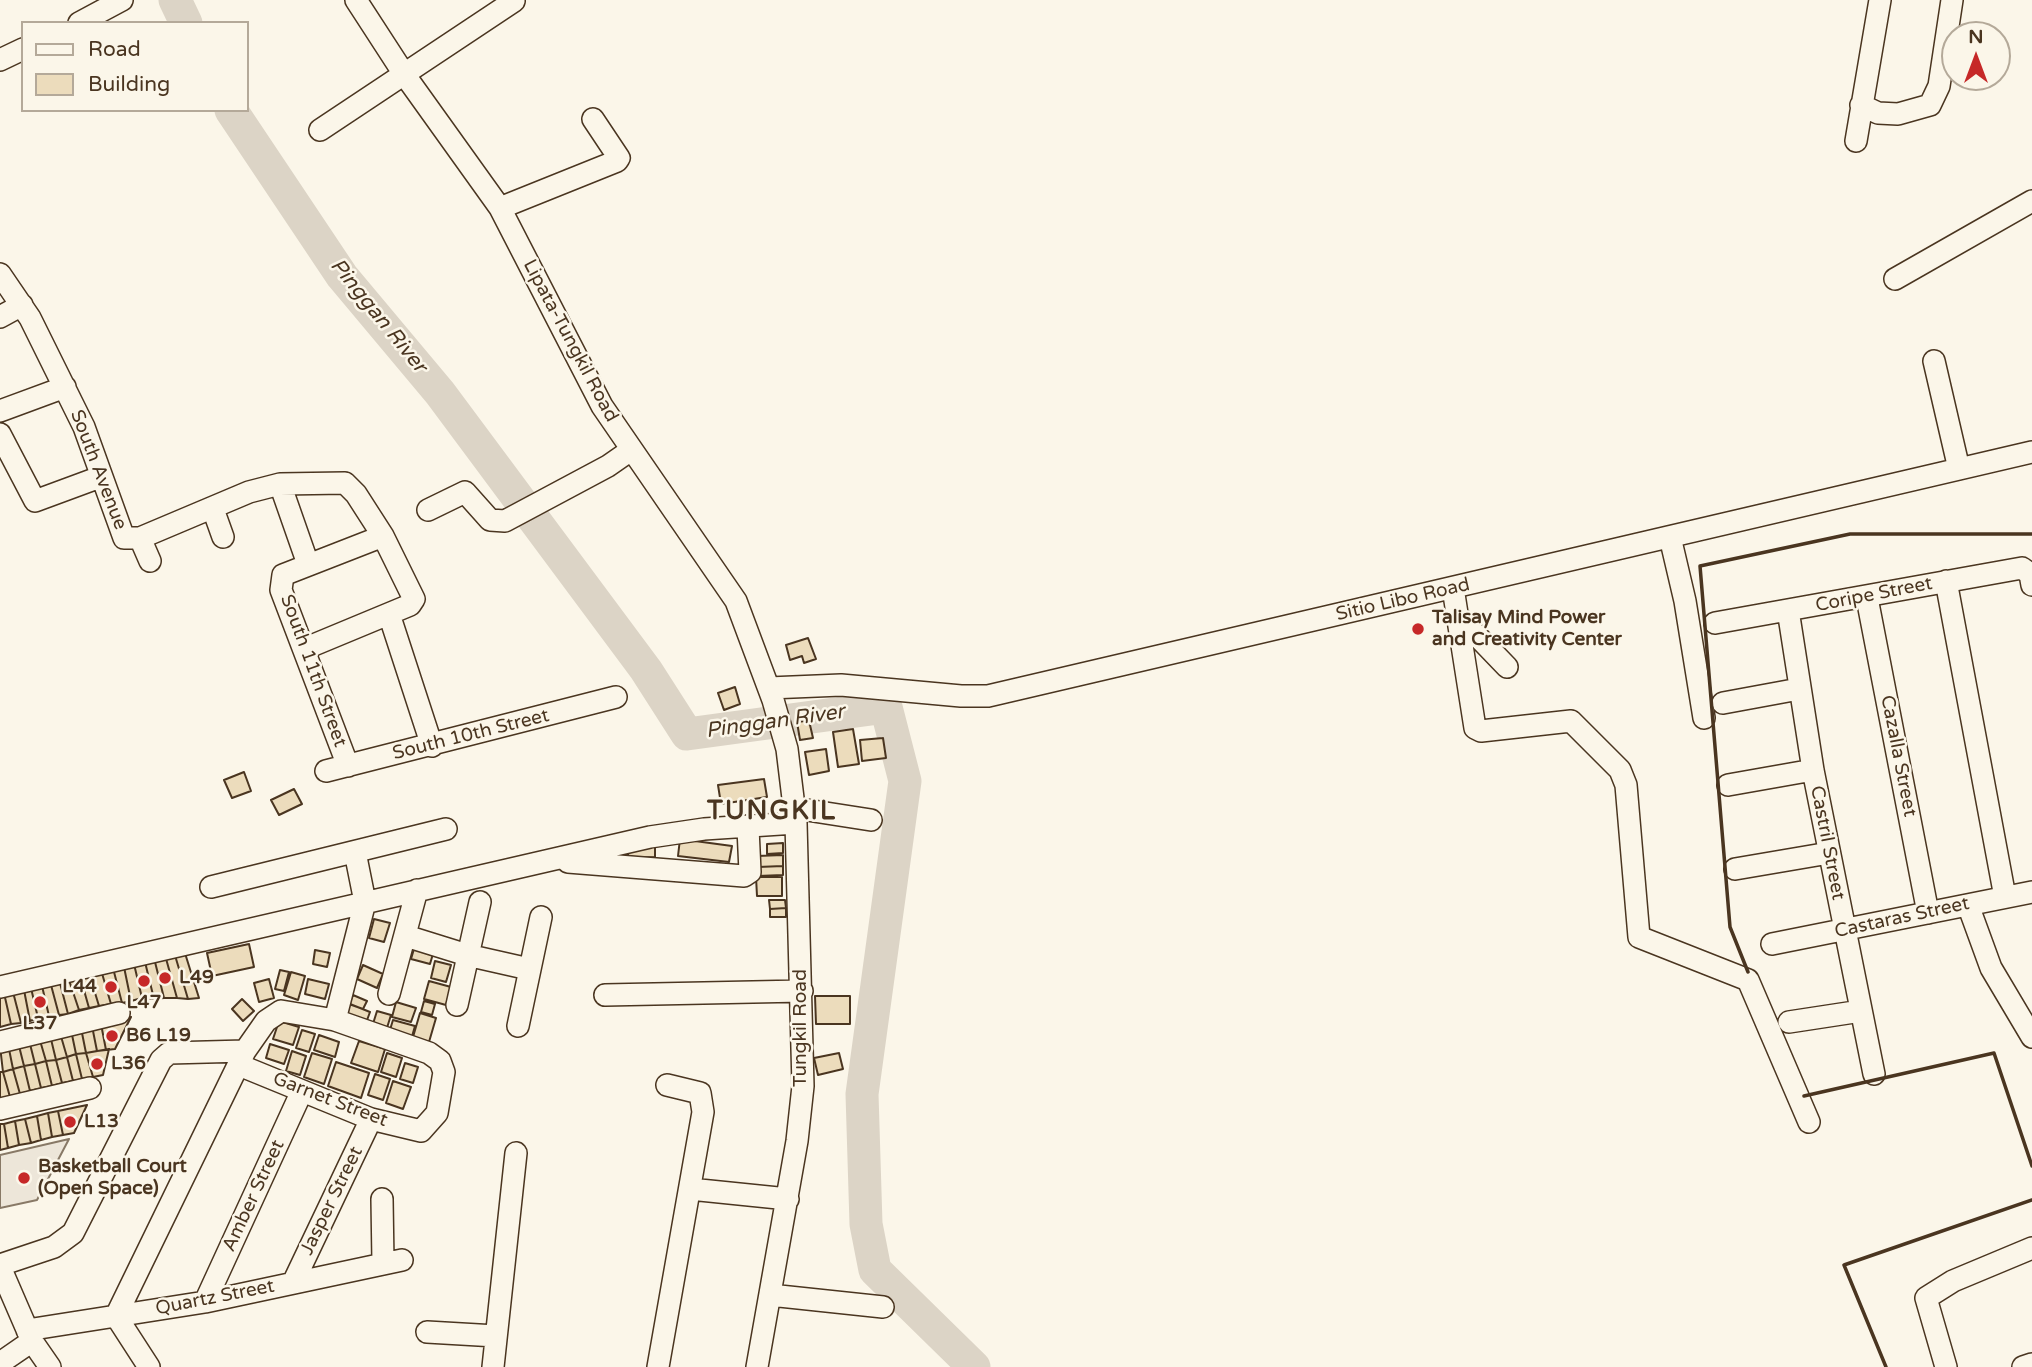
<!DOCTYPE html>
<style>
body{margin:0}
#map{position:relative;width:2032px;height:1367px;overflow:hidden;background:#fbf6e9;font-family:"Varela Round",sans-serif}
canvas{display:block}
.legend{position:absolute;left:21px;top:21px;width:228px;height:91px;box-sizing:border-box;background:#fbf6e9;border:2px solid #b4a999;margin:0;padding:9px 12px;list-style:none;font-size:21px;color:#4a3520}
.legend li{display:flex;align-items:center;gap:14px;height:35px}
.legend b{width:35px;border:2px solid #b4a999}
.north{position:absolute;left:1941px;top:21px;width:70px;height:70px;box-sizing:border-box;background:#fbf6e9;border:2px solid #b4a999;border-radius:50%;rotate:0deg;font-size:19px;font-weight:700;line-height:28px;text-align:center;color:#4a3520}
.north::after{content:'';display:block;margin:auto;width:24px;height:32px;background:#c62828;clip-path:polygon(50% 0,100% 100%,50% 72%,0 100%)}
</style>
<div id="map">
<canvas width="2032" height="1367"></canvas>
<ul class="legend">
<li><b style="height:9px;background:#fbf6e9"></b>Road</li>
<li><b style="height:19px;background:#ecdcbc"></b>Building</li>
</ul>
<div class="north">N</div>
</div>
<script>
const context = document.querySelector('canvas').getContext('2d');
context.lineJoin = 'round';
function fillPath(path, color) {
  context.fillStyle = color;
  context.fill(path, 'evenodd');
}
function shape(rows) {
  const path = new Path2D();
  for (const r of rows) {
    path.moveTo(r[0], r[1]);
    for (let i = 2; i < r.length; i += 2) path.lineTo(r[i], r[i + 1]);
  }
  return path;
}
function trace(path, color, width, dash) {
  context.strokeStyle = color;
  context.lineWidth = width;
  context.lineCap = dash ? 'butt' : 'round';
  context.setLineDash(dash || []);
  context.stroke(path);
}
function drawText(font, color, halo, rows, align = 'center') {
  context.font = font + ' "Varela Round",sans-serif';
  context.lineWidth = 5;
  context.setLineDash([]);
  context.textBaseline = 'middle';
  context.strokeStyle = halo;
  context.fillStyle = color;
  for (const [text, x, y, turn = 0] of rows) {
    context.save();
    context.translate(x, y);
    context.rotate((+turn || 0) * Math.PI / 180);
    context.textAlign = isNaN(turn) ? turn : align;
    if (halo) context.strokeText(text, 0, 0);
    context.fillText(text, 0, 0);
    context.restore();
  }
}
const green = shape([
 [69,1139,37,1200,0,1208,0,1155,69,1139]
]);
fillPath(green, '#ede6d9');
trace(green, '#887966', 2);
trace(shape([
 [175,0,186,23],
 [231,110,342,276,440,393,646,670,687,734,886,707,905,781,862,1094,866,1224,875,1270,974,1367]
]), '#dcd4c6', 33);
const building = shape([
 [808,638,816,659,804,663,802,656,790,660,786,645,808,638],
 [735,687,740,704,724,710,718,693,735,687],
 [805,721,810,725,813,738,800,740,797,722,805,721],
 [853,729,859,764,838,767,833,732,853,729],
 [883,738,886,758,862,761,860,740,883,738],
 [826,749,829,771,809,775,805,752,826,749],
 [244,772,251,791,232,798,224,780,244,772],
 [764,779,767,797,721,804,718,785,764,779],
 [294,789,302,804,279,815,271,800,294,789],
 [680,839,732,846,729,862,678,856,680,839],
 [655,843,655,857,628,858,628,848,655,843],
 [783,843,783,853,767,854,767,844,783,843],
 [783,855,783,866,758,867,757,856,783,855],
 [783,866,783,875,758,876,758,867,783,866],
 [756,877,782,877,782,896,757,896,756,877],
 [769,900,785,900,786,908,770,909,769,900],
 [786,908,786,917,770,917,770,909,786,908],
 [374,919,390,923,384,942,369,938,374,919],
 [416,942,435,947,430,964,411,959,416,942],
 [249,944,254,967,212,976,207,953,249,944],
 [184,950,199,998,188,999,174,952,184,950],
 [315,950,330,953,327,967,313,964,315,950],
 [174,952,188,999,177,998,165,955,174,952],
 [165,955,177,998,164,998,154,958,165,955],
 [154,958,164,998,154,999,145,962,154,958],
 [435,961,451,965,446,982,431,978,435,961],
 [145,962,154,999,142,998,134,964,145,962],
 [134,964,142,998,131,1001,124,967,134,964],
 [363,965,383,974,377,988,357,979,363,965],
 [124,967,131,1001,122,1003,113,968,124,967],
 [113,968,122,1003,111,1004,101,970,113,968],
 [101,970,111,1004,99,1006,89,973,101,970],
 [280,970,289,972,284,991,275,989,280,970],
 [291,972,305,976,298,1000,284,995,291,972],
 [89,973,99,1006,89,1008,80,976,89,973],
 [80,976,89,1008,79,1010,69,980,80,976],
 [269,979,274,998,259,1002,254,983,269,979],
 [308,979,329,984,325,999,305,994,308,979],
 [69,980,79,1010,68,1014,60,983,69,980],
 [429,981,451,987,446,1005,424,999,429,981],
 [60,983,68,1014,59,1015,51,985,60,983],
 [51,985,59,1015,49,1016,42,986,51,985],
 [42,986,49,1016,38,1018,31,988,42,986],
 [31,988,38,1018,30,1021,24,990,31,988],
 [24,990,30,1021,21,1023,13,992,24,990],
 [13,992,21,1023,11,1024,4,993,13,992],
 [4,993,11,1024,0,1027,0,994,4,993],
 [353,995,367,1001,363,1009,349,1004,353,995],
 [815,996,850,996,850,1024,816,1024,815,996],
 [242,999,254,1011,243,1021,232,1009,242,999],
 [424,1001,435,1004,432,1015,421,1012,424,1001],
 [396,1002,416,1008,411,1022,392,1017,396,1002],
 [350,1004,370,1012,366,1023,346,1014,350,1004],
 [377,1011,391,1015,386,1031,372,1027,377,1011],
 [420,1013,436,1018,429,1042,413,1037,420,1013],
 [131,1017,115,1049,106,1050,101,1024,131,1017],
 [393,1020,415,1026,411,1040,389,1033,393,1020],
 [279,1021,299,1027,293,1045,273,1039,279,1021],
 [101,1024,106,1050,97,1051,92,1026,101,1024],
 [92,1026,97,1051,86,1053,81,1028,92,1026],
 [81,1028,86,1053,76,1054,71,1030,81,1028],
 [71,1030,76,1054,67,1057,60,1033,71,1030],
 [302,1030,315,1034,309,1052,296,1048,302,1030],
 [60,1033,67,1057,56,1060,50,1035,60,1033],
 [50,1035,56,1060,46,1061,39,1037,50,1035],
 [319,1035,339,1042,335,1057,314,1050,319,1035],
 [39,1037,46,1061,35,1064,29,1040,39,1037],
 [29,1040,35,1064,24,1066,18,1042,29,1040],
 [359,1041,385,1049,378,1072,351,1063,359,1041],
 [18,1042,24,1066,13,1069,8,1044,18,1042],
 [8,1044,13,1069,3,1072,0,1046,8,1044],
 [270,1044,289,1050,284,1064,266,1058,270,1044],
 [109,1049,103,1075,93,1077,86,1053,109,1049],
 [292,1051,306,1056,300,1075,286,1071,292,1051],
 [86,1053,93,1077,82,1079,76,1054,86,1053],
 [312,1053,332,1059,324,1084,304,1077,312,1053],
 [387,1053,402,1058,396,1077,381,1072,387,1053],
 [839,1053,843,1069,818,1075,814,1058,839,1053],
 [76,1054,82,1079,73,1081,67,1057,76,1054],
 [67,1057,73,1081,62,1083,56,1060,67,1057],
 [56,1060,62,1083,52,1086,46,1061,56,1060],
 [46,1061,52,1086,41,1088,35,1064,46,1061],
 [336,1062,369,1073,361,1098,328,1086,336,1062],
 [405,1063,418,1067,413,1083,400,1079,405,1063],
 [35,1064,41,1088,30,1091,24,1066,35,1064],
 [24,1066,30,1091,20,1094,13,1069,24,1066],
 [13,1069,20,1094,10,1097,3,1072,13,1069],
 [0,1072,3,1072,10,1097,0,1099,0,1072],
 [375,1074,390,1079,383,1100,368,1095,375,1074],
 [393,1081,411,1087,403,1109,386,1103,393,1081],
 [87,1105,74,1133,63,1135,58,1111,87,1105],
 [58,1111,63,1135,52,1137,48,1113,58,1111],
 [48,1113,52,1137,41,1140,37,1116,48,1113],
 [37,1116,41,1140,31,1143,25,1119,37,1116],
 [25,1119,31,1143,19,1145,15,1121,25,1119],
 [15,1121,19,1145,8,1148,4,1124,15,1121],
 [0,1124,4,1124,8,1148,0,1150,0,1124]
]);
fillPath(building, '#ecdcbc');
trace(building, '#4a3520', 2);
const minor = shape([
 [356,0,404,74,500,208,602,406,736,601,773,700,787,749,796,823,803,1086,797,1141,757,1367],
 [79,23,122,0],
 [0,60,23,49],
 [1861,105,1878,113,1898,114,1930,105,1939,86,1952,0],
 [320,130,514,1],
 [1856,141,1880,0],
 [500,208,617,161,619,158,593,119],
 [0,274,30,318,84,427,124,538,140,538,249,492,280,484,345,483,356,494,383,536,414,599,410,605,304,649],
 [1895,279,2032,201],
 [0,317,22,305],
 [1934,361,1959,469],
 [0,411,65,387],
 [0,434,35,501,100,477],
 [280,484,308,564],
 [213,509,223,537],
 [428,510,465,492,490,520,505,521,608,466,631,450],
 [1670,537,1685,601,1704,718],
 [140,538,150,561],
 [1946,581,2005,897],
 [1453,588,1475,728,1481,731,1571,721,1620,770,1626,785,1639,937,1748,980,1809,1122],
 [1867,598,1928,913],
 [1788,610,1813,770,1874,1074],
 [389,614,432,746],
 [1456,614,1507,667],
 [1715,623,2022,568,2030,574,2032,585],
 [769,688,841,685,961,696,988,696,2032,452],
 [1723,703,1799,689],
 [348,766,281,590,283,575,383,536],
 [326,771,616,697],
 [1728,785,1813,770],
 [794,808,871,820],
 [568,862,744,876,750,872,748,828],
 [1735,869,1829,853],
 [211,887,446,829],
 [1968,905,1991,968,2032,1037],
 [406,936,467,955,529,969],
 [1772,944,2032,892],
 [0,987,650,837,704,829,796,823],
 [389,994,417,890],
 [605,995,802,991],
 [457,1005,480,902],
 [335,1020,365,902,355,852],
 [1789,1022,1861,1011],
 [518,1026,541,917],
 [0,1042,119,1013],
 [0,1109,90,1088],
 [690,1189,788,1199],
 [382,1199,383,1263],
 [0,1265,54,1247,73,1233,161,1060,169,1053,245,1051],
 [0,1267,32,1341,50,1367],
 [293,1283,371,1119],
 [770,1295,883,1307],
 [205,1302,302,1091],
 [27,1330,205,1302,402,1260],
 [427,1332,496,1336],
 [0,1363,32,1341],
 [149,1367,116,1316,245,1051,266,1021,281,1011,335,1020,429,1053,440,1061,444,1072,437,1113,421,1131,371,1119,239,1065],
 [493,1367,516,1153],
 [658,1367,703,1112,700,1093,667,1085],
 [1946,1367,1926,1298,1953,1281,2032,1248],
 [2023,1367,2032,1364]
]);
trace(minor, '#4a3520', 24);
trace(minor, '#fbf6e9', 21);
trace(shape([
 [1748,972,1730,927,1700,566,1850,534,2032,534],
 [1804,1096,1994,1053,2032,1166],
 [1886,1367,1844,1265,2032,1200]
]), '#4a3520', 3.5);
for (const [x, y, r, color] of [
 [1418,629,7,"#c62828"],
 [165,978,7,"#c62828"],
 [144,981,7,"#c62828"],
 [111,987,7,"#c62828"],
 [40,1002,7,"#c62828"],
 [112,1036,7,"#c62828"],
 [97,1064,7,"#c62828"],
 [70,1122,7,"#c62828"],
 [24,1178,7,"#c62828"]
]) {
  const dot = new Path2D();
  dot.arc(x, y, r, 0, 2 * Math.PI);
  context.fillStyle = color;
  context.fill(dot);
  trace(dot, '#fbf6e9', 2.5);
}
drawText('19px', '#4a3520', '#fbf6e9', [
 ["Lipata-Tungkil Road",570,341,62],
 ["South Avenue",98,470,69],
 ["Coripe Street",1874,595,-11],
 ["Sitio Libo Road",1403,600,-13],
 ["South 11th Street",313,671,70],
 ["South 10th Street",471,735,-14],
 ["Cazalla Street",1898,756,79],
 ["Castril Street",1827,843,79],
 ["Castaras Street",1902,918,-12],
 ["Tungkil Road",801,1028,-90],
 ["Garnet Street",330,1100,21],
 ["Amber Street",254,1196,-65],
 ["Jasper Street",332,1201,-64],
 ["Quartz Street",215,1298,-11]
]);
drawText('bold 19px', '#4a3520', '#fbf6e9', [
 ["Talisay Mind Power",1432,618],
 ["and Creativity Center",1432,640],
 ["L49",179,978],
 ["L44",97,987,"right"],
 ["L47",144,1003,"center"],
 ["L37",40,1024,"center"],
 ["B6 L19",126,1036],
 ["L36",111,1064],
 ["L13",84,1122],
 ["Basketball Court",38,1167],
 ["(Open Space)",38,1189]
], 'left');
drawText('italic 21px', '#4a3520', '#fbf6e9', [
 ["Pinggan River",378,316,51],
 ["Pinggan River",775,722,-8]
]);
context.letterSpacing = '2px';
drawText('bold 26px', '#4a3520', '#fbf6e9', [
 ["TUNGKIL",772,812]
]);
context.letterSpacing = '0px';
</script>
